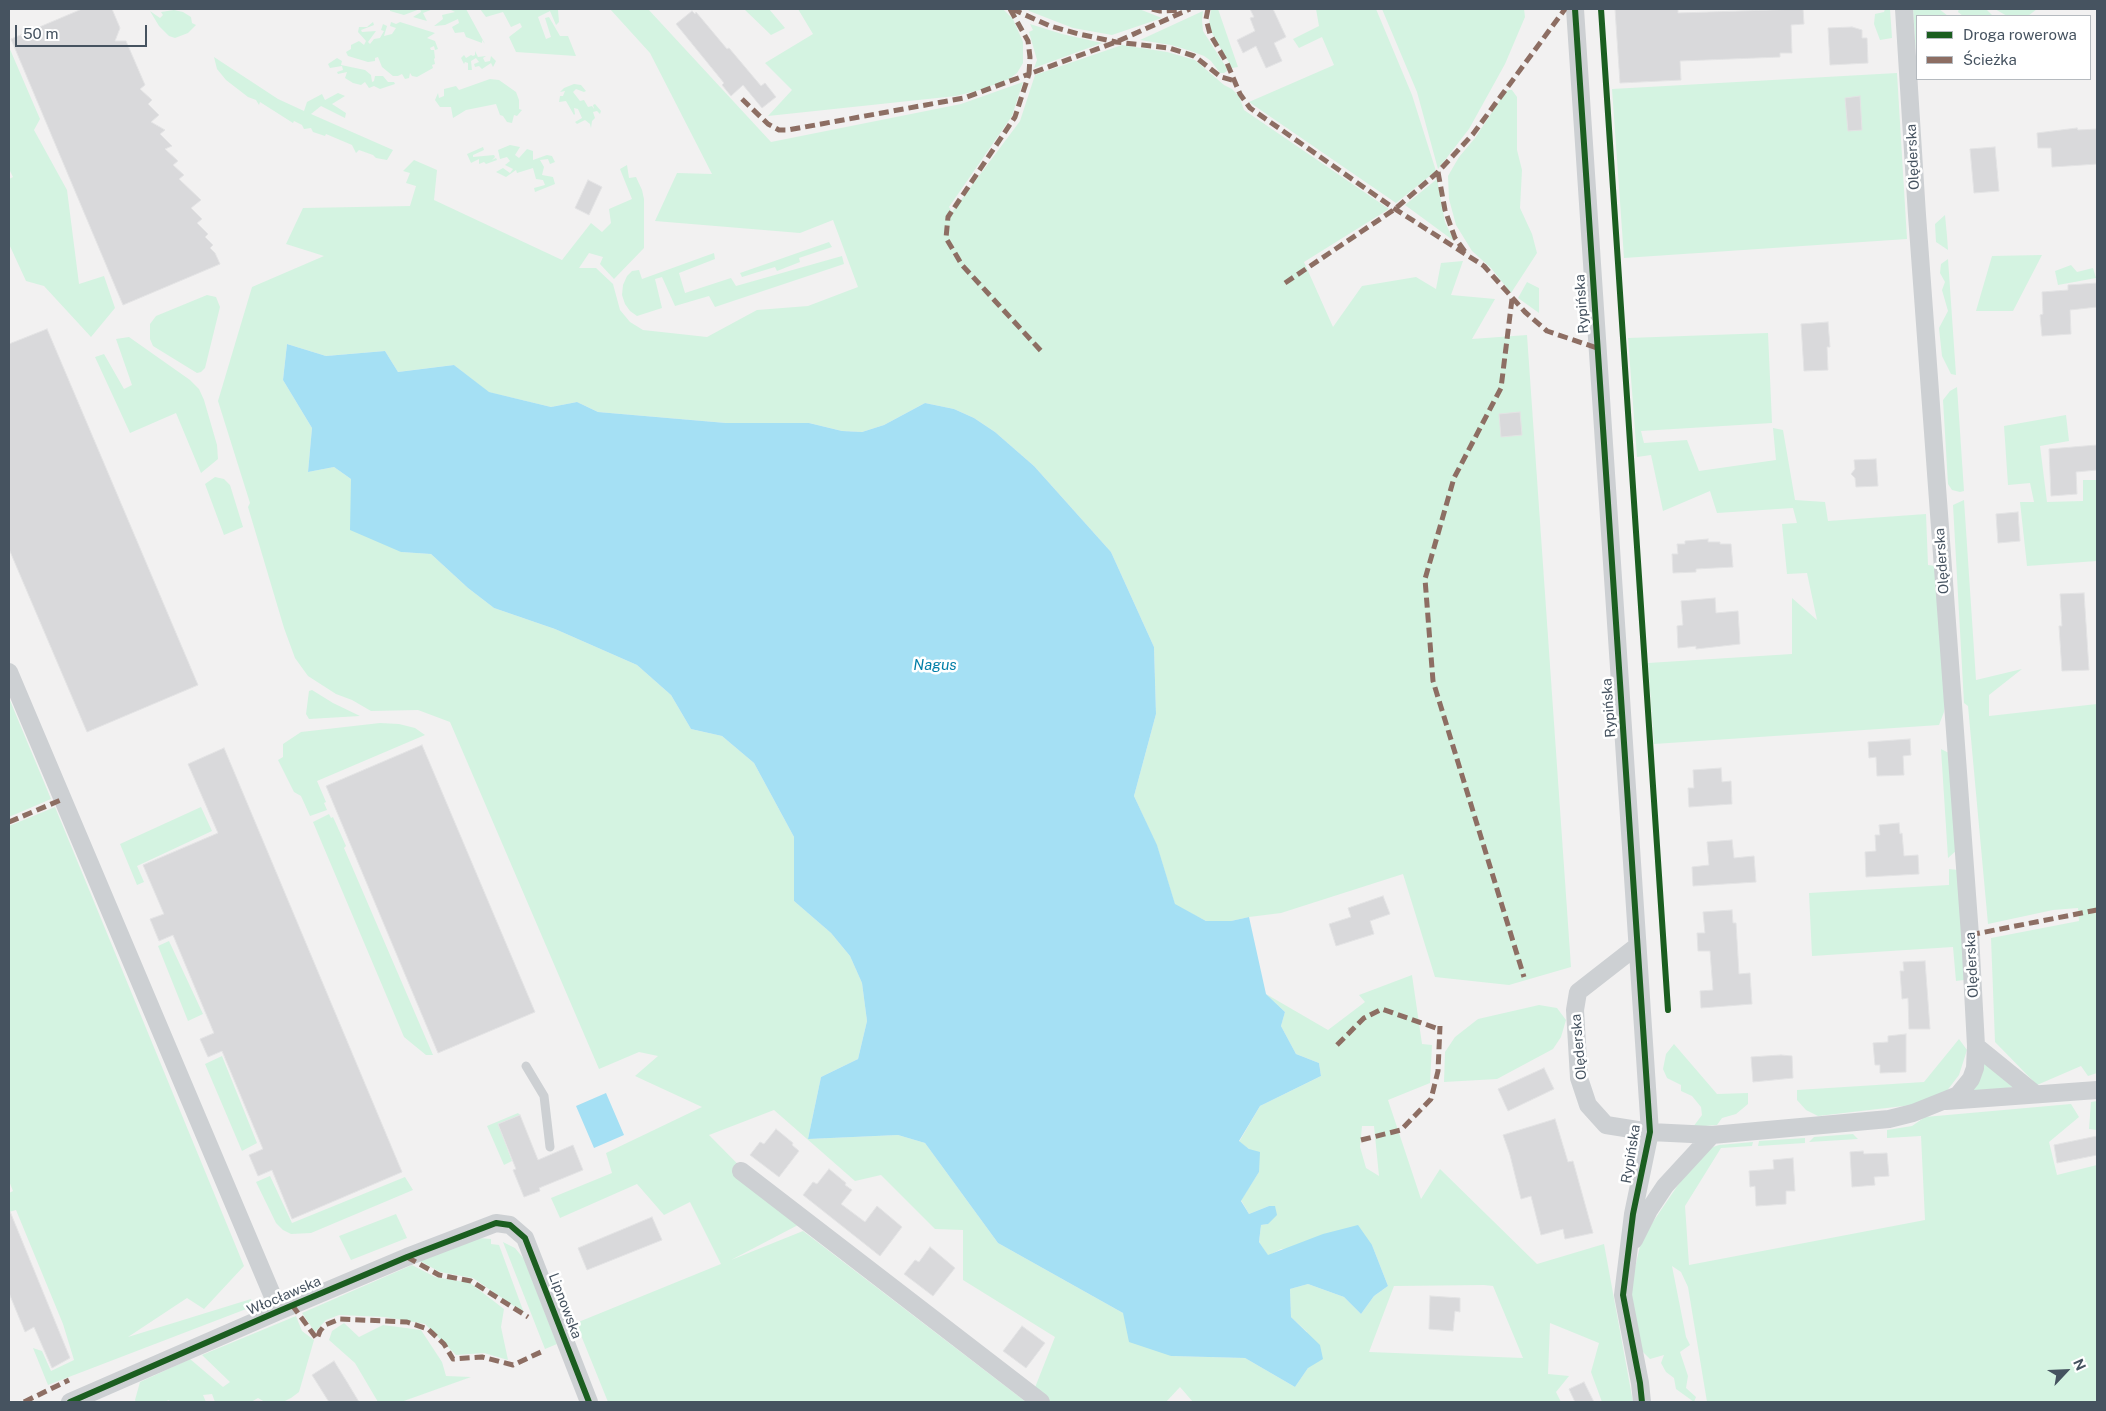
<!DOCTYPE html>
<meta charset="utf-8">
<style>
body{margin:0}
#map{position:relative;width:2106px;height:1411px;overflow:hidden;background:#f2f1f1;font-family:"Public Sans",sans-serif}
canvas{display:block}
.frame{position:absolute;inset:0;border:10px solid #465360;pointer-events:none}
.legend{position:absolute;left:1916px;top:15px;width:175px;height:65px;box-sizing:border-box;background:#fff;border:1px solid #b5babf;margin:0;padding:6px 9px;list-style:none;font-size:15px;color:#465360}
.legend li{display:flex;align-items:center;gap:10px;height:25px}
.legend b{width:25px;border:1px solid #b5babf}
.north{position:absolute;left:2041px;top:1346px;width:50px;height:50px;-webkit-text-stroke:4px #fff;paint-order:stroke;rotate:65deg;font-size:14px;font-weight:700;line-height:20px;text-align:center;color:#465360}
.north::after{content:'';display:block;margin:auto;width:18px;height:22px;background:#465360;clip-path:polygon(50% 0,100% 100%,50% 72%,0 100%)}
.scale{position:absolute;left:15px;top:25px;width:132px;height:22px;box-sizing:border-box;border:2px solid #465360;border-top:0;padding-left:6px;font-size:15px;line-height:18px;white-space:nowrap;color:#465360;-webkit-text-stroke:4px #fff;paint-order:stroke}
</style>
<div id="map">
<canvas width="2106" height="1411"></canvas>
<div class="frame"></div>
<ul class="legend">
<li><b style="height:6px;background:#1b5e20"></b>Droga rowerowa</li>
<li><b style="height:6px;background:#8d6e63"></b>Ścieżka</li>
</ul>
<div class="north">N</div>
<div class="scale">50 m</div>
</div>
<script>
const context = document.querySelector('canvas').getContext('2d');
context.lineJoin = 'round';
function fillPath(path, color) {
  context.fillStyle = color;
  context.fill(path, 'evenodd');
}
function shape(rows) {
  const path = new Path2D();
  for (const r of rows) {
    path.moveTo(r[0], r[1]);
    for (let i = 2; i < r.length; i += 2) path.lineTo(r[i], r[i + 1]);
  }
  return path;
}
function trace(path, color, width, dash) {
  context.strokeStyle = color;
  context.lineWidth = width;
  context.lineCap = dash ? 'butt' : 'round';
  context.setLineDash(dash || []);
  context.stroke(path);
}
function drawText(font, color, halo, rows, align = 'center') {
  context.font = font + ' "Public Sans",sans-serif';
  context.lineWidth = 5;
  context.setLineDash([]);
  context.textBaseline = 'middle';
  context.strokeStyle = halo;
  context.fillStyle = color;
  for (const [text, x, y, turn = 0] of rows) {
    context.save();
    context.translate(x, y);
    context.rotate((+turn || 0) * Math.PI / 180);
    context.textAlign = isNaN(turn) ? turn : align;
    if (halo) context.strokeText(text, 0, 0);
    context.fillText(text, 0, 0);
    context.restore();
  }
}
fillPath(shape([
 [390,9,433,9,423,13,427,21,413,17,421,12,420,9,404,15,390,11],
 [449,9,466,9,485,44,482,40,482,43,466,37,464,32,455,33,452,27,459,23,458,19,445,25,434,26,443,19,442,15,455,12],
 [480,9,559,9,558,10,559,22,556,25,550,11,538,17,546,39,551,37,545,18,549,17,560,36,568,36,576,56,516,52,509,37,522,27,520,23,511,27,503,12,486,17],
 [610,9,648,9,771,142,961,104,1023,82,1012,116,949,207,952,212,1020,121,1035,75,1122,45,1167,52,1195,60,1224,85,1232,89,1239,96,1244,110,1389,209,1304,262,1333,327,1362,286,1416,277,1436,289,1441,263,1463,261,1451,295,1495,299,1472,339,1527,335,1571,967,1509,985,1435,977,1403,874,1281,913,1249,917,1231,921,1206,921,1175,905,1157,846,1134,796,1156,714,1154,647,1111,552,1034,466,995,432,974,418,954,409,925,403,884,425,862,432,842,431,809,423,726,423,598,412,577,402,551,407,488,392,454,365,398,372,385,351,326,356,287,344,283,380,312,428,308,472,334,467,351,479,401,552,431,554,468,588,494,608,555,629,637,665,671,695,691,729,722,736,754,763,794,837,794,901,831,933,850,956,862,983,867,1021,858,1059,821,1077,808,1139,898,1135,925,1143,998,1243,1123,1313,1171,1356,1245,1358,1295,1387,1308,1368,1307,1332,1291,1317,1290,1289,1308,1284,1344,1297,1361,1314,1374,1296,1388,1286,1372,1245,1281,1249,1268,1256,1259,1242,1261,1225,1268,1224,1269,1206,1249,1214,1241,1200,1259,1172,1249,1149,1239,1142,1260,1106,1321,1076,1319,1063,1296,1054,1281,1026,1285,1012,1266,994,1328,1030,1365,1002,1359,995,1412,975,1422,1044,1432,1045,1430,1083,1388,1100,1421,1199,1440,1169,1537,1264,1604,1244,1633,1402,1602,1402,1591,1372,1599,1343,1550,1323,1548,1374,1569,1376,1556,1392,1561,1402,1193,1402,1180,1387,1166,1402,1049,1402,1034,1390,1055,1337,963,1280,963,1230,935,1229,881,1175,855,1181,774,1110,709,1135,798,1225,731,1260,803,1231,1026,1402,608,1402,576,1323,721,1264,690,1202,664,1215,637,1184,560,1218,551,1198,612,1173,606,1153,702,1107,635,1076,658,1056,639,1052,599,1069,450,722,418,710,371,711,352,700,336,694,308,676,295,658,284,628,248,507,250,503,218,401,252,287,324,256,286,244,303,208,410,206,416,186,406,183,410,173,403,171,414,160,437,170,434,200,562,260,591,223,602,232,611,223,609,209,632,199,620,169,627,165,629,178,636,177,642,190,644,199,644,248,614,279,600,264,603,257,589,253,579,268,596,268,613,284,620,310,630,322,643,330,707,337,757,310,808,306,858,287,833,220,800,233,655,221,677,173,712,174,650,53],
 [1362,1126,1374,1126,1379,1176,1366,1168,1360,1147],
 [1484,1285,1493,1286,1523,1358,1369,1352,1394,1286],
 [744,9,769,9,785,28,771,35],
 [798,9,1003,9,1013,19,1023,42,1023,63,1017,73,1009,79,980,90,956,96,768,116,792,90,765,63,813,34],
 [1028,9,1139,9,1162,18,1112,35,1073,28,1029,11],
 [1211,9,1218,9,1238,67,1232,68,1212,33,1209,24],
 [1316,9,1376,9,1412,95,1436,171,1396,203,1249,102,1334,65,1322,37,1299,48,1293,39,1319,26],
 [1382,9,1524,9,1525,17,1505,64,1469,129,1438,169,1417,92],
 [1885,9,1890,9,1892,38,1880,40,1874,24,1875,14,1884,12],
 [1913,9,1939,9,1948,16,1917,16,1917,66],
 [1959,9,1987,10,1993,16,1963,16,1958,12],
 [1995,9,2037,9,2028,16,2007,16],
 [174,10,183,12,191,17,192,23,196,25,188,33,175,38,169,36,159,26,150,11,160,18,163,15,161,12],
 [1203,11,1202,20,1203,31,1226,67,1227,71,1224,73,1220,73,1211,61,1204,56,1191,51,1171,45,1140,40],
 [373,22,374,25,361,30,362,32,376,31,368,42,370,44,374,39,380,38,384,31,381,30,383,24,387,26,384,36,392,34,396,28,390,26,391,22,396,24,400,22,435,33,427,38,435,41,438,49,435,50,434,46,430,48,431,50,434,50,435,58,434,59,435,64,432,65,433,68,417,77,412,76,410,73,409,78,405,79,402,74,398,76,393,76,382,67,378,57,375,58,375,61,368,62,348,56,346,52,351,49,351,45,359,41,364,45,366,41,358,32,359,27,367,27],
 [1030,24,1062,34,1102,43,1034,68,1037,60,1029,32,1033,30],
 [9,47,40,119,34,130,67,190,79,284,104,276,115,308,91,337,44,286,26,281,9,244,9,179,13,177,9,169],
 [475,51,478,57,486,56,483,58,485,62,490,61,491,56,496,61,493,67,491,63,482,69,479,66,475,67,474,64,479,62,476,58,471,61,472,70,468,70,468,63,465,62,464,64,461,58,464,55,466,58,471,55,473,56,475,55],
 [214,57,278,99,304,111,307,102,322,94,325,100,338,93,345,96,332,104,346,113,345,118,321,106,311,114,393,150,387,160,376,158,373,155,359,150,356,153,352,145,326,134,325,136,313,132,311,128,304,129,302,125,294,121,293,123,260,102,259,105,256,100,248,97,226,80,217,69],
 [337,58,342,61,341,65,365,70,371,75,372,82,374,81,375,76,383,76,388,82,394,82,395,84,380,89,374,86,369,88,365,82,361,85,353,83,345,78,347,72,338,74,337,72,343,70,342,66,330,68,328,64],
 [1897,73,1907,239,1624,258,1612,89],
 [490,79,499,80,516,92,519,100,519,109,522,110,517,116,514,115,512,123,507,122,503,116,500,115,496,104,466,110,453,118,451,107,440,107,435,100,438,93,439,98,444,96,444,89,456,86,459,90],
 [574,84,581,85,586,91,584,92,576,89,573,92,580,101,584,100,588,107,592,106,594,109,593,105,595,104,601,111,600,114,597,111,593,112,595,118,592,121,591,128,590,124,585,120,577,124,575,122,582,118,578,109,574,108,575,114,574,115,566,101,559,102,560,96,563,96,565,91,560,92,564,88],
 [1509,90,1512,90,1517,97,1517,150,1522,170,1520,208,1532,234,1537,253,1511,293,1491,268,1472,251,1456,225,1449,199,1448,176,1459,157,1475,138,1506,91],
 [510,145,520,147,515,155,519,158,527,149,533,151,533,160,547,155,552,156,555,162,550,164,548,159,540,160,544,167,542,175,553,177,555,184,535,192,534,188,545,185,543,180,536,179,533,168,517,173,516,170,506,177,496,172,503,168,510,173,513,169,505,165,510,161,507,157,500,159,498,150],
 [483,147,484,150,473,155,473,157,494,155,495,157,492,160,496,158,497,160,486,164,484,162,479,164,479,159,471,163,467,154],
 [1437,179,1445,222,1454,241,1405,205],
 [1945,215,1947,236,1948,250,1936,242,1935,224],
 [829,242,832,247,799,258,800,262,777,271,775,267,742,277,740,273],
 [714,253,715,259,679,273,685,293,731,278,736,286,842,256,844,264,715,307,709,296,675,306,662,277,655,279,662,308,637,316,630,311,625,304,622,295,623,285,627,276,632,271,639,270,642,279],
 [2042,255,2013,311,1976,311,1992,256],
 [1948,259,1956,375,1951,374,1942,356,1939,328,1948,311,1942,290,1945,282,1940,273,1941,264],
 [2071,265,2077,272,2093,268,2096,278,2058,285,2055,271],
 [1527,282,1539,288,1539,313,1518,298],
 [207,295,216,297,220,307,205,368,201,372,197,373,153,346,150,339,150,324,156,316],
 [1768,333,1772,423,1641,431,1644,443,1687,440,1699,471,1776,460,1773,428,1783,430,1795,500,1825,502,1828,521,1926,514,1928,565,1935,566,1946,686,1944,712,1939,725,1654,744,1648,663,1792,654,1792,598,1817,620,1807,573,1787,574,1782,524,1797,523,1793,508,1717,513,1710,491,1663,511,1651,455,1637,457,1628,338],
 [129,337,190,380,199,389,204,400,217,445,218,459,201,473,176,413,130,433,95,357,104,354,124,389,132,385,116,339],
 [1957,387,1964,491,1960,492,1952,490,1948,484,1943,400,1950,391],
 [2066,415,2069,441,2040,446,2047,502,2083,501,2083,480,2097,480,2097,561,2027,566,2020,502,2034,502,2030,483,2008,485,2004,426],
 [215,477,224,479,230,485,243,527,224,535,205,484],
 [1964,500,1976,680,2022,669,1989,695,1989,716,2097,704,2097,1073,2088,1076,2081,1066,2037,1085,1995,1042,1991,938,2079,921,2078,908,2053,910,1988,924,1968,706,1964,703,1953,505],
 [312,690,333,703,360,716,309,719,306,714,309,691],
 [9,698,51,799,9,817],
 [380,723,399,724,415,728,425,735,317,781,326,802,324,803,327,810,310,816,301,796,294,792,278,760,283,757,283,744,301,732],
 [1941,749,1951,754,1957,850,1948,858],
 [55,807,244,1266,204,1309,187,1298,128,1337,251,1299,254,1306,48,1385,33,1348,42,1351,51,1371,74,1360,63,1324,16,1210,9,1212,9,1193,13,1191,9,1181,9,826],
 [201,807,212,831,137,866,144,882,137,885,120,844],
 [329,814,331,818,333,817,346,846,344,848,433,1055,426,1055,404,1037,313,822],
 [1949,869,1958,870,1964,980,1956,981,1953,947,1812,956,1809,893,1949,885],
 [169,941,203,1014,188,1021,158,946],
 [1539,1005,1557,1008,1566,1020,1561,1037,1553,1049,1497,1079,1444,1082,1445,1052,1455,1037,1478,1019],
 [1959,1039,1967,1050,1959,1075,1946,1092,1921,1104,1818,1116,1806,1110,1797,1100,1797,1090,1924,1082],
 [1674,1044,1717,1094,1748,1093,1748,1104,1736,1114,1722,1118,1717,1125,1693,1127,1702,1115,1701,1107,1692,1096,1681,1091,1681,1085,1667,1078,1663,1069,1666,1054],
 [222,1056,257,1143,242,1151,205,1064],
 [1982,1060,2014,1087,1967,1093],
 [2097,1101,2097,1130,2089,1129,2091,1102],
 [2071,1104,2079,1117,2049,1142,2057,1175,2097,1165,2097,1402,1707,1402,1688,1287,1681,1272,1672,1266,1686,1337,1690,1345,1680,1352,1688,1376,1686,1388,1696,1397,1694,1402,1676,1389,1674,1378,1666,1372,1661,1363,1664,1355,1650,1359,1641,1350,1630,1306,1632,1280,1642,1238,1695,1160,1707,1149,1719,1145,1753,1142,1752,1146,1721,1148,1685,1206,1689,1265,1925,1220,1921,1136,1887,1138,1887,1130,1912,1126,1925,1117],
 [518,1113,520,1115,498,1124,512,1161,504,1165,487,1126],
 [1853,1134,1858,1139,1809,1142,1814,1137],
 [1805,1138,1805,1143,1758,1146,1759,1141],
 [270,1176,292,1223,405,1177,413,1190,311,1233,291,1234,283,1230,276,1223,256,1182],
 [396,1214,407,1238,351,1260,339,1236],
 [479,1238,491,1239,491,1244,499,1245,524,1313,473,1278,440,1272,420,1261],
 [503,1242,515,1248,524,1259,557,1344,545,1349],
 [412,1265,435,1277,470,1283,504,1309,501,1327,508,1360,484,1353,456,1355,425,1324,385,1317,339,1315,326,1320,315,1332,302,1313],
 [296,1316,302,1331,314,1340,299,1392,291,1398,283,1402,265,1402,258,1398,251,1402,215,1402,212,1394,203,1395,206,1402,170,1402,169,1400,164,1402,136,1402,135,1400,140,1382,190,1359,223,1387,230,1382,202,1355],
 [344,1323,359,1337,383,1325,421,1330,442,1362,446,1376,471,1377,401,1402,378,1402,355,1363,329,1340,332,1331]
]), '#d4f3e1');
fillPath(shape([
 [287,344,326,356,385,351,398,372,454,365,489,392,551,407,577,402,598,412,726,423,809,423,842,431,862,432,884,425,925,403,954,409,974,418,995,432,1034,466,1111,552,1154,647,1156,714,1134,796,1157,845,1175,904,1206,921,1231,921,1249,917,1266,994,1285,1012,1281,1026,1296,1054,1319,1063,1321,1076,1260,1106,1239,1141,1249,1149,1260,1152,1259,1172,1241,1201,1249,1214,1269,1206,1275,1206,1277,1215,1268,1224,1261,1225,1259,1242,1268,1255,1323,1234,1358,1225,1372,1245,1388,1286,1374,1296,1361,1314,1344,1297,1308,1284,1290,1289,1291,1317,1320,1345,1323,1359,1308,1368,1295,1387,1245,1358,1171,1356,1129,1342,1123,1313,998,1243,925,1143,898,1135,808,1139,821,1077,858,1059,867,1021,862,983,850,956,831,933,794,901,794,837,754,763,722,736,691,729,671,695,637,665,555,629,494,608,468,588,431,554,401,552,350,530,351,479,334,467,308,472,312,428,283,380],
 [606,1093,624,1135,594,1148,576,1106]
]), '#a5e0f4');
const building = shape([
 [82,9,112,9,120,28,115,41,126,41,145,85,140,89,152,100,148,104,159,115,151,122,165,130,160,134,172,146,165,149,178,161,173,165,184,175,179,179,201,200,191,208,202,219,197,223,208,234,205,237,213,245,210,248,215,253,220,264,123,305,11,39,82,9],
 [1250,9,1273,9,1286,37,1274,43,1282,61,1266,68,1256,46,1243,53,1237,40,1255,31,1250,18,1254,17,1250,9],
 [1615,9,1678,9,1678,13,1803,9,1804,24,1791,25,1792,53,1780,53,1780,57,1680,61,1681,80,1620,83,1615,9],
 [692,11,695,14,696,12,727,49,729,48,761,86,765,83,776,97,762,108,743,85,731,96,722,85,724,83,676,24,692,11],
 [1852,27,1862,30,1862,38,1867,38,1868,63,1830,65,1828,28,1852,27],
 [1860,96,1862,130,1848,131,1845,98,1860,96],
 [2077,128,2078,130,2097,129,2097,164,2052,167,2051,148,2038,148,2037,133,2077,128],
 [1995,147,1999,191,1974,193,1970,149,1995,147],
 [588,180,602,187,589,215,575,208,588,180],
 [2097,283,2097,307,2070,310,2071,334,2042,336,2040,315,2043,314,2042,292,2068,290,2068,285,2097,283],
 [1828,322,1830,347,1827,347,1828,370,1804,371,1801,324,1828,322],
 [47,329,198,685,87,732,9,549,9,344,47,329],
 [1520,412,1522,435,1501,437,1499,414,1520,412],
 [2097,445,2097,470,2076,472,2077,494,2051,496,2049,449,2097,445],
 [1876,459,1878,486,1856,487,1855,478,1851,474,1855,469,1854,460,1876,459],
 [2018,512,2020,541,1998,543,1996,514,2018,512],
 [1708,539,1708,542,1720,542,1720,544,1731,544,1733,567,1696,569,1696,572,1673,573,1672,554,1678,554,1677,544,1685,544,1685,541,1708,539],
 [2084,593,2089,670,2062,671,2059,626,2062,626,2060,594,2084,593],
 [1715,598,1716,613,1738,611,1740,644,1696,649,1696,646,1678,648,1677,626,1683,625,1681,601,1715,598],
 [1910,739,1911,755,1903,756,1904,775,1877,776,1876,757,1869,758,1868,742,1910,739],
 [422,745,535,1012,438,1053,326,786,422,745],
 [224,748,402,1172,292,1219,272,1170,258,1176,249,1155,263,1149,222,1051,208,1057,200,1039,214,1033,173,935,159,941,150,919,164,914,143,865,218,833,188,764,224,748],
 [1721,768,1722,782,1731,781,1732,804,1689,807,1688,788,1694,788,1693,770,1721,768],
 [1899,823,1900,834,1902,833,1904,856,1918,855,1919,874,1866,877,1865,852,1876,851,1875,835,1880,835,1879,825,1899,823],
 [1732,840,1734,858,1754,856,1756,882,1693,886,1692,867,1709,865,1707,842,1732,840],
 [1383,896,1390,914,1370,921,1374,934,1336,946,1329,924,1351,917,1348,908,1383,896],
 [1732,910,1733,923,1736,923,1739,974,1750,973,1752,1004,1701,1008,1700,991,1713,990,1710,951,1698,951,1697,933,1705,933,1703,912,1732,910],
 [1925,961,1930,1029,1909,1029,1908,998,1902,999,1900,971,1904,971,1903,962,1925,961],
 [1906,1034,1906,1072,1880,1073,1880,1065,1875,1065,1873,1043,1888,1042,1888,1036,1906,1034],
 [1781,1055,1792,1056,1793,1078,1753,1082,1751,1057,1781,1055],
 [1544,1068,1554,1089,1508,1111,1498,1089,1544,1068],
 [520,1115,538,1160,573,1145,583,1170,539,1188,540,1191,524,1197,513,1170,516,1169,498,1124,520,1115],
 [1555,1119,1568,1162,1573,1161,1593,1233,1565,1239,1563,1229,1541,1235,1531,1196,1521,1199,1510,1155,1503,1135,1555,1119],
 [776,1129,793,1143,792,1145,799,1151,779,1177,750,1155,760,1142,764,1144,776,1129],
 [2097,1136,2097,1155,2057,1163,2054,1145,2097,1136],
 [1863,1151,1864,1154,1887,1153,1889,1176,1874,1177,1875,1185,1852,1187,1850,1152,1863,1151],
 [1793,1158,1795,1191,1786,1191,1786,1204,1756,1206,1755,1186,1750,1187,1749,1171,1774,1169,1773,1160,1793,1158],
 [829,1169,846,1183,845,1185,852,1190,841,1204,865,1222,877,1206,902,1227,880,1256,803,1195,813,1182,817,1184,829,1169],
 [9,1209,70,1358,52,1368,34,1327,25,1332,9,1293,9,1209],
 [652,1217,662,1240,587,1270,578,1248,652,1217],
 [930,1247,955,1268,933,1296,904,1274,915,1260,919,1262,930,1247],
 [1430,1296,1460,1298,1460,1312,1455,1311,1453,1331,1429,1329,1430,1296],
 [1022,1326,1045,1343,1026,1368,1003,1351,1022,1326],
 [334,1361,347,1382,359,1402,329,1402,312,1375,334,1361],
 [1584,1382,1594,1402,1575,1402,1569,1389,1584,1382]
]);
fillPath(building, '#d9d9db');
trace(building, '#e3e3e4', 1);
trace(shape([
 [526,1066,544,1096,550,1147]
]), '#cdd0d3', 9);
trace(shape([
 [1575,9,1650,1132,1633,1214,1623,1295,1640,1383,1642,1402],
 [9,672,279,1311],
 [1637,946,1578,992,1575,1010,1579,1078,1588,1105,1606,1125,1650,1132,1712,1135,1889,1119,1913,1113,1958,1095,1971,1079,1975,1068,1976,1046,1970,935,1917,215,1904,9],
 [1976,1046,2034,1093],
 [1946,1101,2097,1090],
 [741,1171,1041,1402],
 [1634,1240,1649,1210,1665,1186,1712,1135],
 [70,1402,279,1311,407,1257,496,1223,510,1225,525,1238,589,1402]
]), '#cdd0d3', 18);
trace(shape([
 [1010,9,1028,41,1030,57,1029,74,1116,42,1190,9],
 [1012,9,1050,26,1079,34,1116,42,1169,48,1194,56,1221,77,1235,81],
 [1152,9,1160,11,1182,10],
 [1208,9,1206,19,1210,34,1227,63,1240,94,1250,108,1395,209,1484,266,1525,312,1547,331,1597,348],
 [742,99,768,124,779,130,788,130,964,98,1029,74,1015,117,948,217,946,238,962,265,1042,352],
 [1438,172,1445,210,1455,238,1466,253],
 [1285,283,1395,209,1438,172,1473,134,1565,9],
 [1512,299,1501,388,1454,478,1425,579,1433,681,1524,977],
 [9,822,63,799],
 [1970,935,2097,910],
 [1337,1045,1364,1018,1382,1009,1436,1028],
 [1361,1140,1401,1130,1431,1099,1438,1071,1440,1026],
 [407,1257,439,1275,471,1281,528,1317],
 [292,1305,317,1339,320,1331,325,1325,340,1319,407,1322,428,1329,444,1344,453,1359,482,1357,513,1365,541,1352],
 [24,1402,69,1380]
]), '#8d6e63', 5, [10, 5]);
trace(shape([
 [1575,9,1650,1132,1633,1214,1623,1295,1640,1383,1642,1402],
 [1601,9,1668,1010],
 [70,1402,279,1311,407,1257,496,1223,510,1225,525,1238,589,1402]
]), '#1b5e20', 6);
drawText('14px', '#465360', '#fff', [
 ["Olęderska",1913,157,-93],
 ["Rypińska",1582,304,-94],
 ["Olęderska",1942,561,-94],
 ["Rypińska",1609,708,-94],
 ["Olęderska",1972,965,-93],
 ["Olęderska",1579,1047,-95],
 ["Rypińska",1631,1154,-81],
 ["Włocławska",284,1296,-23],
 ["Lipnowska",565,1306,69]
]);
drawText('italic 15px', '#027fa8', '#fff', [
 ["Nagus",935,665]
]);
</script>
